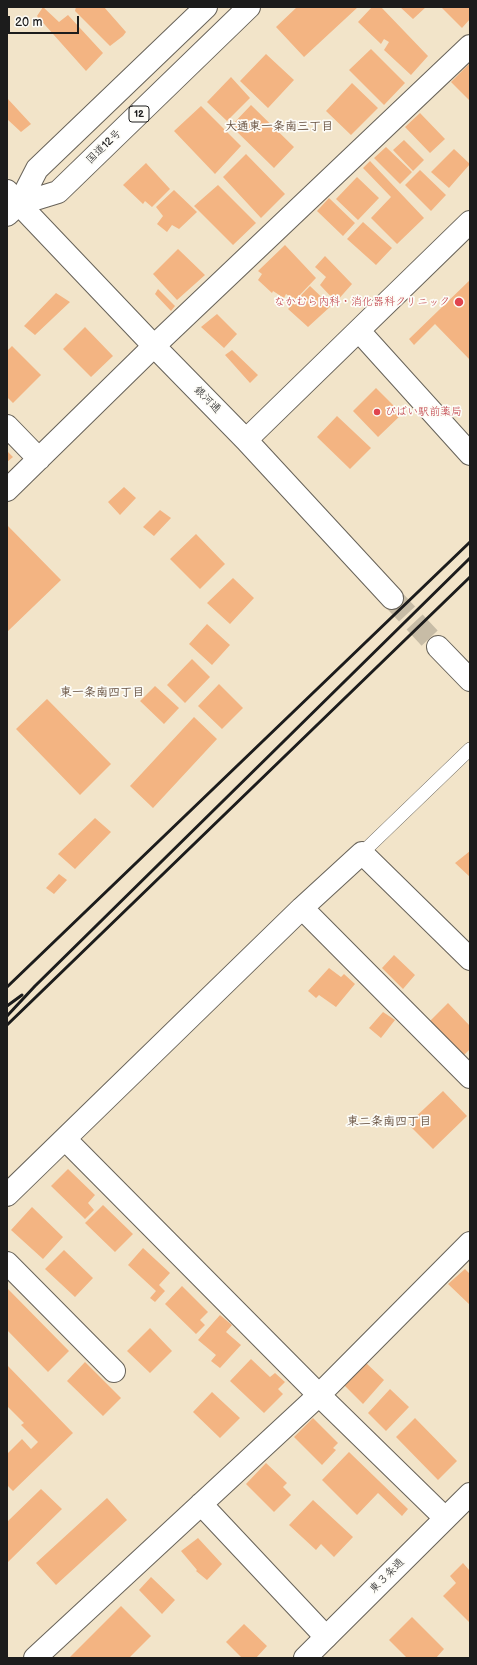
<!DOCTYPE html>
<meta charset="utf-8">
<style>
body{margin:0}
#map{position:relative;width:477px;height:1665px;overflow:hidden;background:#f2e4c9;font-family:"Balsamiq Sans",sans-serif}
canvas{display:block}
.frame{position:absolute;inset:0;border:8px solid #1c1c1c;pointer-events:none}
.scale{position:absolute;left:8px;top:16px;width:71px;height:18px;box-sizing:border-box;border:2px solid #1c1c1c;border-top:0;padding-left:5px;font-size:12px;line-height:14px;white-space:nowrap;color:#1c1c1c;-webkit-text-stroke:3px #fdfcf7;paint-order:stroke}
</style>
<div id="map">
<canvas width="477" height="1665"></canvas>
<div class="frame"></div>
<div class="scale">20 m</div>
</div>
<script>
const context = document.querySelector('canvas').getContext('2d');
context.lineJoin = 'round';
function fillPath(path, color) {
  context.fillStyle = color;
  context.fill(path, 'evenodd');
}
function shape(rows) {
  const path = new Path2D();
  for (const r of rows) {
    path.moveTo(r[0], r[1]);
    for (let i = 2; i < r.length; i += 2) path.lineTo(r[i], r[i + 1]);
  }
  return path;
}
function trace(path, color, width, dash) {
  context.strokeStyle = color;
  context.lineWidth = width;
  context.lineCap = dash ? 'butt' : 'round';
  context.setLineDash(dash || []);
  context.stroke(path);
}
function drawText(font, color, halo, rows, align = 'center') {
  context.font = font + ' "Balsamiq Sans","Klee One",sans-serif';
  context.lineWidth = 3.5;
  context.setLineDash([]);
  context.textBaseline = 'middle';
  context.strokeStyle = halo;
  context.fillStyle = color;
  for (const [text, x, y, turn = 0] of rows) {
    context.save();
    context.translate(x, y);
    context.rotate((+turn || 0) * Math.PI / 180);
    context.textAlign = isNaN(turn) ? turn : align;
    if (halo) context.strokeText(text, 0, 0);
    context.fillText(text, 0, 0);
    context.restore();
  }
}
fillPath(shape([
 [43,7,59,22,68,15,103,53,86,71,37,16],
 [76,7,104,7,126,32,123,36,110,46,75,11],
 [297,7,358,7,304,57,276,27],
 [372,7,381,7,428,56,411,75,384,50,389,42,384,39,381,44,358,22],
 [400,7,426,7,413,19],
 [441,7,470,7,470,19,462,28],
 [371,49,405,83,384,105,349,70],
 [266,54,294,80,268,108,240,81],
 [470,63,470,101,451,82],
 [231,77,250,98,227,121,207,102],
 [352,83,378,108,351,135,326,111],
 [7,98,31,124,21,132,7,119],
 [251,105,294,147,274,168,231,126],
 [201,106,241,146,215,174,174,131],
 [420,113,445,139,430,153,405,127],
 [404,140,424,160,413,171,393,150],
 [386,147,412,172,400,184,374,158],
 [454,149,470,164,449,188,431,172],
 [246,154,285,194,261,218,223,177],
 [370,161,424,218,397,244,371,218,391,197,363,168],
 [146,163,170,189,152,207,145,201,143,204,123,185],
 [420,170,446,195,431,211,405,185],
 [357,177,379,198,358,220,336,199],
 [218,185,256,223,233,245,194,206],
 [174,190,197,212,179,229,172,225,167,232,157,224,163,216,156,207],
 [329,198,355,223,343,236,317,211],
 [363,222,392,248,376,265,347,239],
 [285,245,316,278,295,300,286,294,284,298,273,291,272,293,258,280,262,274,258,271],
 [178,249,205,275,177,300,153,274],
 [325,256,352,284,336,302,320,285,326,277,315,267],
 [470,280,470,360,435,324,414,345,409,339],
 [310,286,331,306,308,327,288,309],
 [158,289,175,306,171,311,155,294],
 [56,293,70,302,35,335,24,326],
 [217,314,237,334,224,348,201,327],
 [85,327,113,356,91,377,63,349],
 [12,346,41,375,13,403,7,397,7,351],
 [232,350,258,375,250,383,225,355],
 [376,388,402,414,378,437,353,411],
 [337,416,371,448,350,469,317,437],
 [7,451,13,457,7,462],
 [124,487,136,498,120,515,108,502],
 [160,510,171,518,154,536,143,527],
 [7,525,61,580,7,632],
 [196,534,225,564,200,589,170,559],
 [233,578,254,598,230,624,207,603],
 [207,624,230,645,212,665,189,644],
 [192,659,210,677,185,703,167,685],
 [219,684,243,708,222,729,198,706],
 [155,686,179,708,164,724,140,701],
 [47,699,111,764,80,795,16,729],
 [194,717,217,739,153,808,130,786],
 [95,818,111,832,75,869,58,854],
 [470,851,470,877,455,863],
 [59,874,67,880,54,894,46,888],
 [394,955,415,975,403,989,382,968],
 [329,968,341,977,344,974,355,984,336,1007,319,995,316,998,308,991],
 [448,1003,470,1026,470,1049,463,1056,430,1021],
 [383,1012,395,1020,381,1038,369,1028],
 [443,1091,467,1116,433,1149,408,1124],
 [68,1169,95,1195,88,1203,94,1210,85,1219,51,1186],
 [103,1205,133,1234,115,1252,85,1223],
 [32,1207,63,1237,43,1259,11,1230],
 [143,1248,170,1273,159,1285,165,1291,155,1302,150,1298,156,1291,128,1265],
 [64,1250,93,1278,75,1297,45,1269],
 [465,1269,470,1274,470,1305,448,1284],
 [182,1286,208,1312,200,1320,205,1325,196,1334,165,1304],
 [7,1288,69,1351,48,1372,7,1330],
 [220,1315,232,1325,226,1332,241,1345,220,1368,211,1361,216,1355,198,1340],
 [150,1328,172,1351,150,1373,127,1351],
 [251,1359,270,1377,275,1373,285,1382,278,1389,283,1394,264,1413,230,1381],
 [85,1362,121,1398,103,1416,67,1381],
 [365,1362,384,1380,363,1404,344,1385],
 [7,1365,73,1433,13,1491,7,1485,7,1454,22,1439,31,1449,38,1442,21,1425,24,1423,7,1406],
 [390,1389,409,1407,386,1431,368,1413],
 [212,1392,240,1418,220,1438,193,1412],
 [313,1418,338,1443,333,1448,336,1450,322,1465,294,1437],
 [415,1418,457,1461,438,1480,396,1437],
 [349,1452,408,1509,402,1516,378,1493,357,1515,322,1480],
 [266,1463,287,1483,283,1487,291,1495,274,1512,246,1484],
 [41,1489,62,1509,7,1563,7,1522],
 [107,1498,127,1520,56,1585,36,1563],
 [313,1500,353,1537,334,1557,321,1544,316,1550,289,1525],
 [198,1538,222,1564,207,1580,196,1571,197,1570,181,1551],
 [463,1563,470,1571,470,1623,443,1596,456,1583,450,1576],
 [151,1577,175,1600,162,1614,139,1590],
 [121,1606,151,1636,129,1658,69,1658],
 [412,1617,444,1649,436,1658,407,1658,389,1640],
 [244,1624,267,1646,256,1658,242,1658,226,1642]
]), '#f3b482');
trace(shape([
 [392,598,438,647]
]), '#c7bca6', 22, [22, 11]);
const service = shape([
 [362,853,470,749]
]);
const minor = shape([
 [7,191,19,204],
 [7,426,39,459],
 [7,490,154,346,470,46],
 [302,908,470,1077],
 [65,1139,319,1395,445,1518],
 [7,1195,302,908,362,853,470,959],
 [7,1263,114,1371],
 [201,1504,326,1637],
 [35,1658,319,1395,470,1243]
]);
const tertiary = shape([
 [19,204,154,346,246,440,392,598],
 [359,331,470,454],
 [246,440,470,222],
 [438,647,470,680],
 [305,1658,470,1494]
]);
const trunk = shape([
 [19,204,58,192,249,7],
 [7,215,19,204,37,169,206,7]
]);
trace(service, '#676259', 14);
trace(minor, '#676259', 24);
trace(tertiary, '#676259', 24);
trace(trunk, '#676259', 24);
trace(service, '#fff', 13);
trace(minor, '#fff', 22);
trace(tertiary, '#fff', 22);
trace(trunk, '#fff', 22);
trace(shape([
 [7,987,470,542],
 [7,1006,22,995],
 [7,1016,35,986,470,558],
 [7,1025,470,577]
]), '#1c1c1c', 3);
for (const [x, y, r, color] of [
 [459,302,5,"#e0444e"],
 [377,412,4,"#e0444e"]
]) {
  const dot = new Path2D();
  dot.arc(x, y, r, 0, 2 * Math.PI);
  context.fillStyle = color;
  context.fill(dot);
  trace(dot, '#fdfcf7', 1.5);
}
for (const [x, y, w] of [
 [139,114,20]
]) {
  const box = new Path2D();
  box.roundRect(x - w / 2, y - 8, w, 16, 3);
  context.fillStyle = '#fdfcf7';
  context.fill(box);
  trace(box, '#1c1c1c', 1);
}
drawText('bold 10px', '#1c1c1c', null, [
 ["12",139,114]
]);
drawText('11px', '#1c1c1c', '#fdfcf7', [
 ["国道12号",104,147,-44],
 ["銀河通",207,400,45],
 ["東３条通",387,1576,-45]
]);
drawText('11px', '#be3a42', '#fdfcf7', [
 ["なかむら内科・消化器科クリニック",450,302],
 ["びばい駅前薬局",385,412,"left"]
], 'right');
drawText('bold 12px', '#675140', '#fdfcf7', [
 ["大通東一条南三丁目",279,127],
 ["東一条南四丁目",102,693],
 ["東二条南四丁目",389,1122]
]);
</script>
